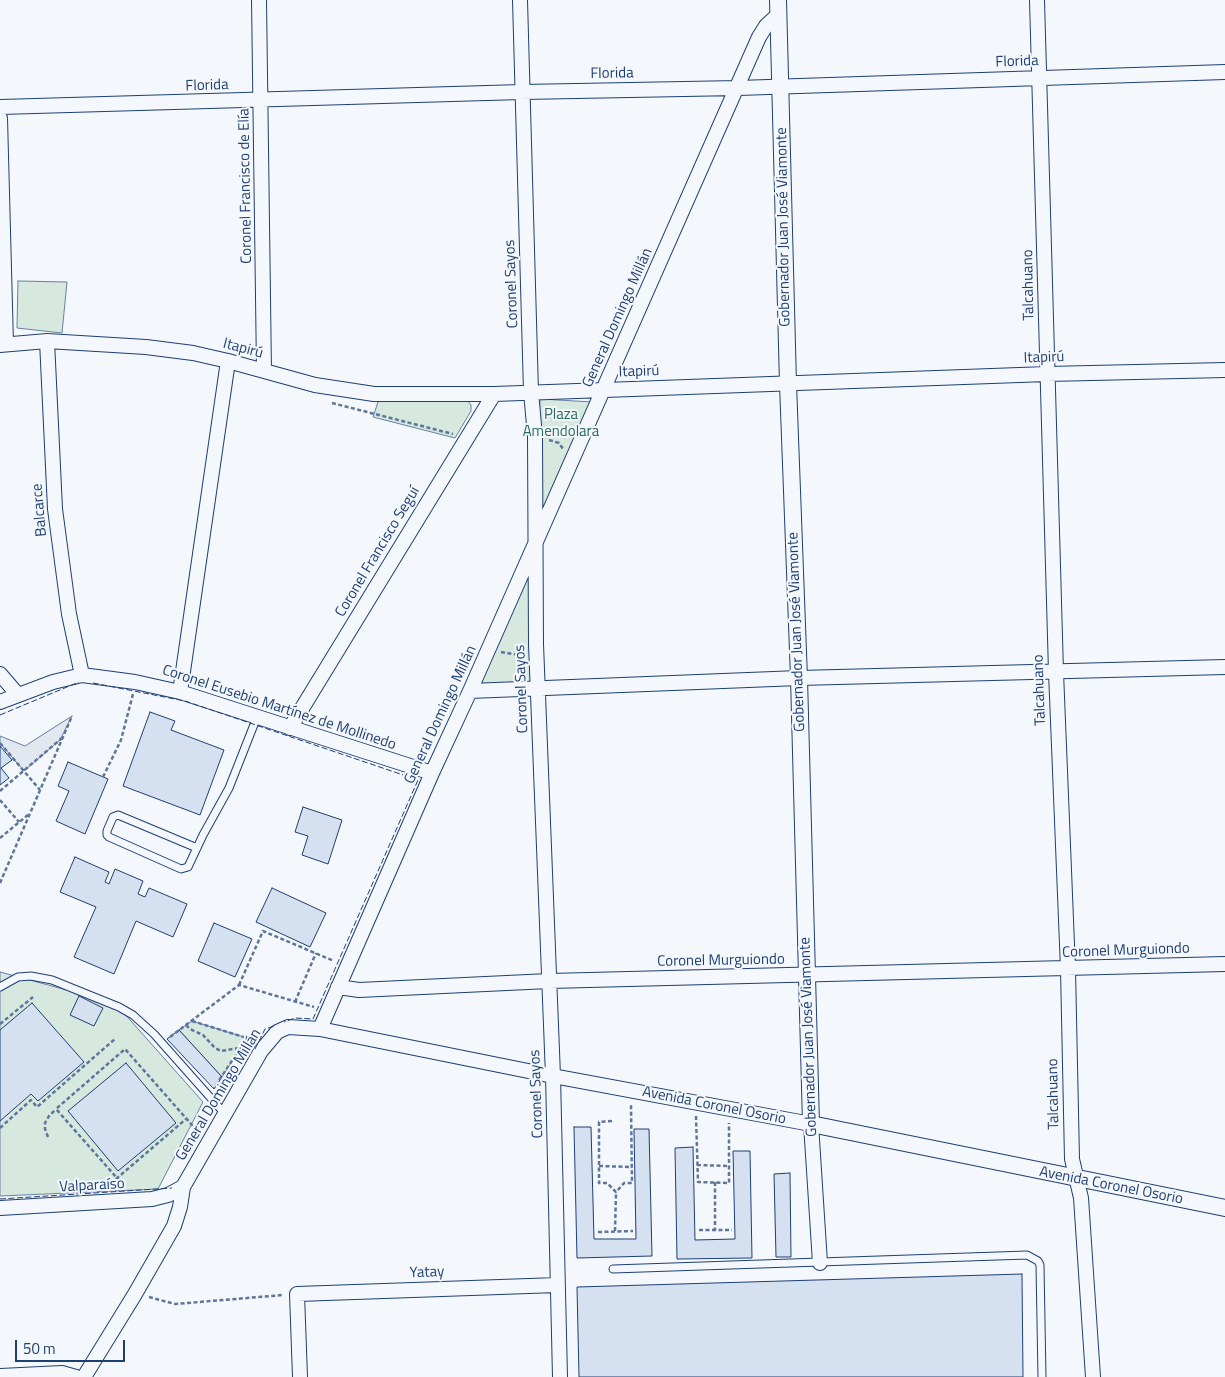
<!DOCTYPE html>
<meta charset="utf-8">
<style>
body{margin:0}
#map{position:relative;width:1225px;height:1377px;overflow:hidden;background:#f4f7fb;font-family:"Titillium Web",sans-serif}
canvas{display:block}
.scale{position:absolute;left:15px;top:1340px;width:110px;height:22px;box-sizing:border-box;border:2px solid #1d3f73;border-top:0;padding-left:6px;font-size:15px;line-height:18px;white-space:nowrap;color:#1d3f73;-webkit-text-stroke:4px #f4f7fb;paint-order:stroke}
</style>
<div id="map">
<canvas width="1225" height="1377"></canvas>
<div class="scale">50 m</div>
</div>
<script>
const context = document.querySelector('canvas').getContext('2d');
context.lineJoin = 'round';
function fillPath(path, color) {
  context.fillStyle = color;
  context.fill(path, 'evenodd');
}
function shape(rows) {
  const path = new Path2D();
  for (const r of rows) {
    path.moveTo(r[0], r[1]);
    for (let i = 2; i < r.length; i += 2) path.lineTo(r[i], r[i + 1]);
  }
  return path;
}
function trace(path, color, width, dash) {
  context.strokeStyle = color;
  context.lineWidth = width;
  context.lineCap = dash ? 'butt' : 'round';
  context.setLineDash(dash || []);
  context.stroke(path);
}
function drawText(font, color, halo, rows, align = 'center') {
  context.font = font + ' "Titillium Web",sans-serif';
  context.lineWidth = 4;
  context.setLineDash([]);
  context.textBaseline = 'middle';
  context.strokeStyle = halo;
  context.fillStyle = color;
  for (const [text, x, y, turn = 0] of rows) {
    context.save();
    context.translate(x, y);
    context.rotate((+turn || 0) * Math.PI / 180);
    context.textAlign = isNaN(turn) ? turn : align;
    if (halo) context.strokeText(text, 0, 0);
    context.fillText(text, 0, 0);
    context.restore();
  }
}
const green = shape([
 [18,281,67,282,62,333,17,328,18,281],
 [462,398,468,401,471,405,471,411,455,438,373,417,379,399,462,398],
 [540,399,593,402,535,547,538,688,471,691,535,547,540,399],
 [0,972,115,1003,203,1102,158,1189,0,1196,0,972],
 [192,1021,247,1038,222,1077,179,1030,192,1021]
]);
fillPath(green, '#d7e8df');
trace(green, '#687fa3', 1);
const parking = shape([
 [72,716,60,740,24,771,0,743,0,736,25,746,72,716]
]);
fillPath(parking, '#e3e8f0');
trace(parking, '#687fa3', 1);
const building = shape([
 [150,712,175,721,171,730,224,750,200,815,123,786,150,712],
 [0,746,12,760,1,768,9,778,0,785,0,746],
 [68,762,108,779,85,834,56,821,69,791,58,786,68,762],
 [303,807,342,820,328,864,302,855,308,836,295,832,303,807],
 [75,857,109,872,105,882,109,884,115,869,143,881,138,894,145,897,149,888,187,904,173,937,136,921,114,974,74,957,96,907,60,892,75,857],
 [272,888,326,913,310,947,256,922,272,888],
 [214,923,252,939,235,977,198,961,214,923],
 [79,996,103,1008,94,1026,70,1015,79,996],
 [32,1003,84,1062,38,1101,31,1094,0,1121,0,1030,32,1003],
 [179,1030,222,1077,214,1089,167,1039,179,1030],
 [126,1063,176,1123,118,1171,68,1111,126,1063],
 [574,1127,591,1127,594,1239,636,1239,634,1129,649,1129,652,1256,577,1258,574,1127],
 [693,1147,695,1240,735,1239,733,1151,750,1151,752,1258,677,1259,675,1148,693,1147],
 [790,1173,791,1257,776,1257,774,1174,790,1173],
 [1022,1274,1023,1377,579,1377,577,1287,1022,1274]
]);
fillPath(building, '#d5e0f0');
trace(building, '#1d3f73', 1);
const service = shape([
 [197,848,118,815,113,817,107,831,107,835,109,837,181,869,188,867,203,835,229,788,257,717],
 [0,987,18,977,31,976,52,980,119,1007,133,1015,154,1034,225,1114],
 [613,1269,1027,1255,1038,1261,1040,1265,1042,1377]
]);
const minor = shape([
 [259,0,264,371],
 [520,0,531,392,535,436,536,644,553,1076,560,1377],
 [1037,0,1056,672,1068,969,1072,1159,1081,1198,1093,1377],
 [0,107,522,92,738,88,1225,72],
 [0,118,6,344],
 [47,341,55,509,69,614,82,675],
 [0,345,47,341,146,347,193,353,228,361,315,385,374,394,494,394,1047,374,1225,370],
 [0,674,18,695],
 [470,691,799,678,1225,667],
 [180,692,228,361],
 [0,702,53,682,82,675,135,682,180,692,432,773],
 [290,728,494,394],
 [338,987,359,990,549,981,1225,964],
 [320,1029,432,773,470,691,759,37,766,26,779,14],
 [0,1208,152,1199,168,1195,183,1187],
 [0,1376,62,1373,76,1377],
 [84,1377,135,1294,174,1226,180,1207,183,1187,261,1051,277,1032,288,1027,320,1029,553,1076,811,1124,820,1263],
 [300,1377,297,1294,558,1285]
]);
const tertiary = shape([
 [778,0,788,384,799,678,811,1124,1225,1208]
]);
trace(service, '#1d3f73', 9);
trace(minor, '#1d3f73', 16);
trace(tertiary, '#1d3f73', 18);
trace(shape([
 [332,403,453,434],
 [549,440,559,443,563,449],
 [501,652,519,655,522,653],
 [0,743,40,790],
 [103,777,121,740,133,694],
 [0,791,62,738],
 [0,800,19,822],
 [0,838,29,814],
 [0,883,72,716],
 [239,985,263,931,334,961],
 [295,1002,316,953],
 [192,1021,247,1038,214,1088],
 [0,1024,33,997],
 [186,1025,190,1029,203,1035,215,1048,221,1051,239,1048],
 [170,1037,239,985,314,1007],
 [696,1116,698,1182,729,1183,729,1123],
 [612,1121,599,1122,599,1183,607,1183,616,1192,624,1183,632,1183,631,1105],
 [0,1128,31,1100,37,1107,116,1038],
 [48,1137,45,1129,45,1123,49,1116,56,1109],
 [697,1165,729,1166],
 [599,1166,632,1167],
 [116,1179,186,1119],
 [715,1182,715,1230],
 [124,1186,56,1109,125,1049,199,1133],
 [699,1230,732,1230],
 [615,1231,616,1193],
 [598,1232,633,1231],
 [149,1297,175,1304,283,1295]
]), '#5e769c', 2.5, [4, 2.5]);
trace(service, '#f4f7fb', 7);
trace(minor, '#f4f7fb', 14);
trace(tertiary, '#f4f7fb', 16);
trace(shape([
 [93,683,185,701,418,780,313,1019,295,1018,284,1022],
 [0,715,79,682],
 [255,1049,265,1029,275,1026],
 [0,1199,172,1188]
]), '#1d3f73', 1, [6, 2.5]);
drawText('15px', '#1d3f73', '#f4f7fb', [
 ["Florida",1017,62,-2],
 ["Florida",612,74,-1],
 ["Florida",207,86,-2],
 ["Coronel Francisco de Elía",246,186,-91],
 ["Gobernador Juan José Viamonte",784,227,-91],
 ["Coronel Sayos",512,284,-92],
 ["Talcahuano",1029,285,-91],
 ["General Domingo Millán",618,318,-66],
 ["Itapirú",243,349,15],
 ["Itapirú",1044,358,-2],
 ["Itapirú",639,372,-2],
 ["Balcarce",40,510,-95],
 ["Coronel Francisco Seguí",378,552,-59],
 ["Gobernador Juan José Viamonte",797,632,-92],
 ["Coronel Sayos",522,689,-92],
 ["Talcahuano",1040,690,-92],
 ["Coronel Eusebio Martínez de Mollinedo",279,708,18],
 ["General Domingo Millán",441,715,-65],
 ["Coronel Murguiondo",1126,951,-2],
 ["Coronel Murguiondo",721,961,-1],
 ["Gobernador Juan José Viamonte",809,1037,-92],
 ["Coronel Sayos",537,1094,-92],
 ["Talcahuano",1054,1094,-91],
 ["General Domingo Millán",219,1095,-59],
 ["Avenida Coronel Osorio",714,1106,11],
 ["Valparaíso",92,1186,-3],
 ["Avenida Coronel Osorio",1111,1186,11],
 ["Yatay",427,1273,-2]
]);
drawText('15px', '#2c6c60', '#f4f7fb', [
 ["Plaza",561,415],
 ["Amendolara",561,432]
]);
</script>
